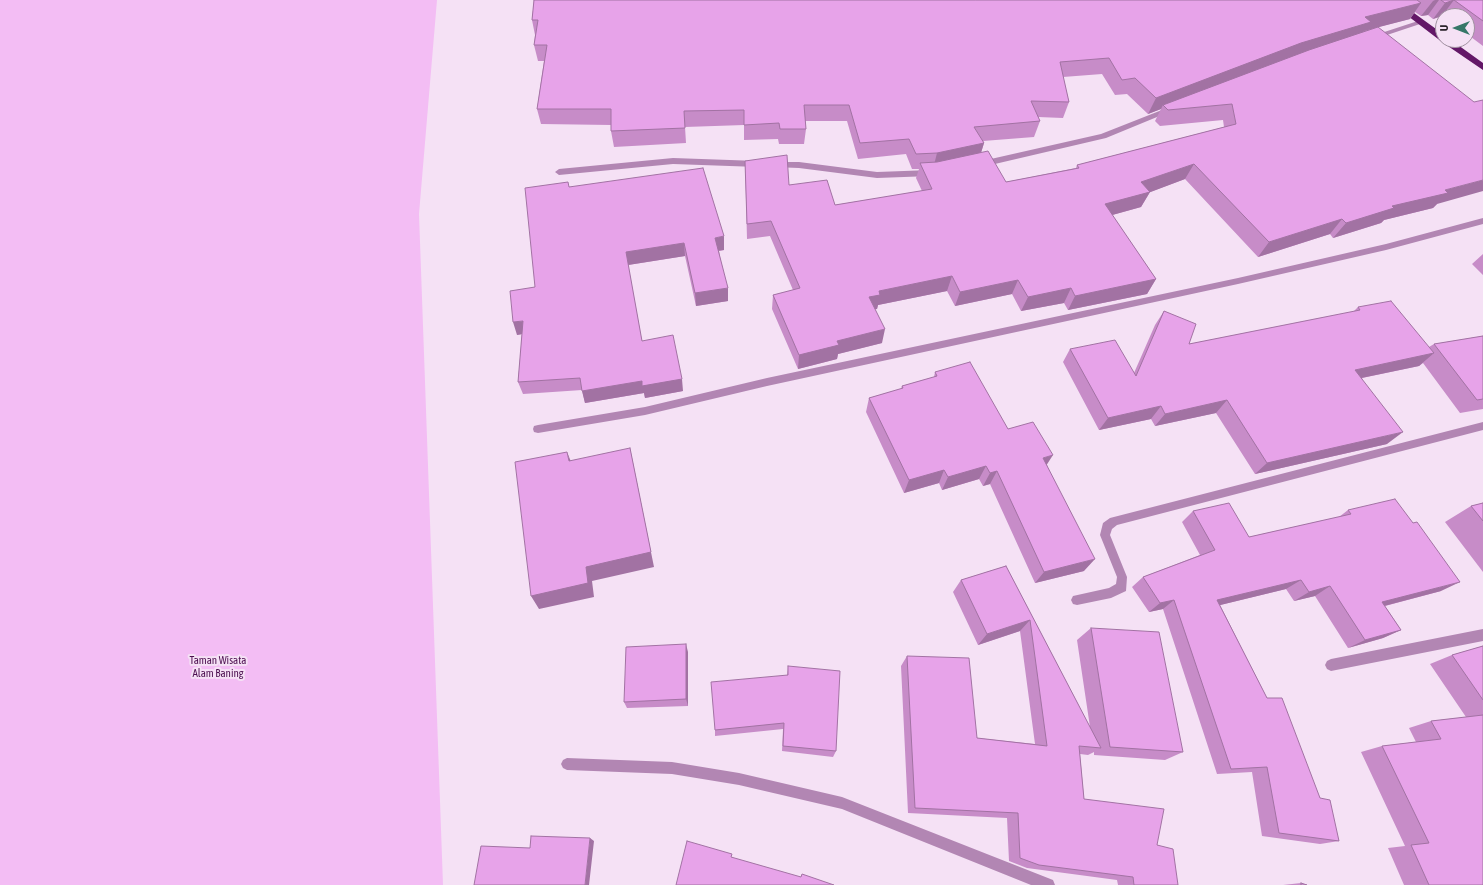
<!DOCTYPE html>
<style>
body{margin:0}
#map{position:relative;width:1483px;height:885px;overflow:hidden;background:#f5e1f5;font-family:"Asap Condensed",sans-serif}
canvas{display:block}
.north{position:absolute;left:1435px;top:8px;width:40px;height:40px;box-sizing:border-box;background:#f5e1f5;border:1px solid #a091a0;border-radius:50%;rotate:270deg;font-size:11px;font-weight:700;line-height:16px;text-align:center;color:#211a21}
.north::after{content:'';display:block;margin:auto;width:14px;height:18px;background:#367768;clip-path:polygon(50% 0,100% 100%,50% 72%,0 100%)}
</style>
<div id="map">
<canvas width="1483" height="885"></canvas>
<div class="north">U</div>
</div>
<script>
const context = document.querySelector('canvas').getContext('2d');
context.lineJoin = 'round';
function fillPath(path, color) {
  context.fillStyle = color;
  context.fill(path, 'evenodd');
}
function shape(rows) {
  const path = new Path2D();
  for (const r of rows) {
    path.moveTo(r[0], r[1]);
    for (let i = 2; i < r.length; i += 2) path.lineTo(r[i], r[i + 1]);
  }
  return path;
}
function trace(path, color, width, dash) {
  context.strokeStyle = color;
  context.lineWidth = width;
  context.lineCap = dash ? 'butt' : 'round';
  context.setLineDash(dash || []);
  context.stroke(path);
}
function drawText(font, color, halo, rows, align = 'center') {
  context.font = font + ' "Asap Condensed",sans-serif';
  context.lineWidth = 4;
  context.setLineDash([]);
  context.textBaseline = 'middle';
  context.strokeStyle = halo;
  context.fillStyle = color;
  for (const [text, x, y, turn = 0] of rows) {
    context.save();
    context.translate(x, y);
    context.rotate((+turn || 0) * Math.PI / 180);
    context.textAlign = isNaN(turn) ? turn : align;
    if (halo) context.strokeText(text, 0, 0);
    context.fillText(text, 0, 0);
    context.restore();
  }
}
fillPath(shape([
 [0,0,437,0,419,214,443,885,0,885]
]), '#f3bdf4');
fillPath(shape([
 [1421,20,1424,22,1423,23,1375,39,1373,39,1369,37,1421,20],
 [1167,108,1173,108,1174,110,1106,138,982,167,978,164,982,161,1101,134,1167,108],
 [673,158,758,161,762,164,758,167,673,164,559,175,555,172,559,169,673,158],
 [776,162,799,162,877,172,931,170,935,173,931,176,877,178,799,168,773,167,772,165,776,162],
 [1483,218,1483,224,1386,250,1238,284,767,386,645,415,538,433,534,432,533,429,534,426,538,425,645,407,767,378,1238,278,1386,244,1483,218],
 [1483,422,1483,430,1117,525,1112,529,1110,535,1127,577,1126,591,1111,598,1077,605,1073,604,1071,600,1073,596,1109,588,1116,584,1117,577,1100,535,1103,523,1110,518,1483,422],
 [1483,629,1483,641,1331,671,1327,669,1325,665,1327,661,1331,659,1483,629],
 [567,758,672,762,739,773,842,797,1053,880,1055,885,1031,885,842,809,739,785,672,774,567,770,563,768,561,764,563,760,567,758]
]), '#b286b3');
fillPath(shape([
 [1387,0,1396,0,1443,34,1443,40,1451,40,1483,63,1483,70,1442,42,1387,0]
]), '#631767');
fillPath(shape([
 [534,0,1483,0,1483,46,1467,34,1467,16,1443,16,1443,17,1442,16,1433,19,1428,15,1421,16,1415,12,1410,19,1378,27,1437,204,1433,208,1384,220,1381,223,1333,238,1330,234,1258,257,1185,179,1150,192,1141,207,1112,215,1156,279,1147,294,1068,310,1064,303,1021,311,1012,294,955,306,947,291,878,305,877,309,875,309,882,343,838,354,837,359,798,369,772,309,773,295,793,290,770,236,747,239,745,161,789,185,835,205,922,191,916,178,919,169,912,169,906,154,858,159,847,121,805,121,806,129,804,144,779,144,778,139,744,140,744,125,685,127,686,143,614,147,611,131,611,125,541,124,537,109,544,61,538,61,534,45,535,35,532,20],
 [1102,74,1115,95,1127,94,1148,114,1161,109,1155,121,1160,126,1223,120,1224,127,1077,165,1076,168,1006,182,981,153,984,143,983,141,1034,137,1040,121,1038,117,1063,118,1069,102,1063,77],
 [569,187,724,250,719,251,728,301,696,306,685,256,628,265,642,341,683,391,645,398,644,393,585,403,582,390,523,394,518,382,522,334,517,335,535,287],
 [1483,254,1483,275,1472,264],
 [1358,307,1429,347,1434,344,1483,336,1483,409,1460,413,1423,363,1419,366,1362,378,1387,444,1255,474,1216,413,1155,426,1151,419,1099,430,1063,362,1070,349,1134,373,1155,325,1164,311,1189,344,1353,312],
 [935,372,1008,429,1047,465,1084,571,1035,583,990,484,983,486,979,479,942,490,939,483,904,493,866,412,869,398,901,389,902,386,934,377],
 [1483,503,1483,572,1445,522,1471,506],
 [1348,510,1441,591,1385,606,1401,630,1383,638,1348,648,1315,596,1294,601,1286,589,1220,605,1267,698,1320,798,1339,841,1320,844,1262,836,1252,772,1217,774,1163,609,1149,612,1132,587,1143,577,1200,555,1182,522,1193,511,1249,537,1339,517],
 [1006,566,1090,727,1077,640,1091,628,1183,752,1165,760,1094,755,1094,752,1088,755,1080,754,1084,799,1157,845,1178,885,1118,885,1117,880,1027,868,1009,861,1007,818,908,813,901,666,907,656,977,738,1035,744,1020,631,978,645,953,592,961,580],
 [1483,646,1483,885,1404,885,1388,848,1405,846,1361,752,1382,746,1416,742,1409,728,1431,721,1466,717,1430,664,1452,655],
 [688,652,688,706,627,708,624,702],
 [788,666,836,751,833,757,782,751,783,729,715,736,715,730,787,675],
 [1301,883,1307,885,1283,885]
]), '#c78cc8');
fillPath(shape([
 [1435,0,1439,0,1428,15,1421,16,1433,1],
 [1454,0,1442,16,1433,19,1445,3],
 [1421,3,1410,19,1364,31,1360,37,1163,105,1161,109,1148,114,1156,98,1365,17],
 [984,143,979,159,933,169,937,153],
 [1194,164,1185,179,1148,193,1150,192,1141,207,1098,219,1105,204,1141,182],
 [1483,180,1483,191,1437,204,1433,208,1384,220,1381,223,1333,238,1346,223,1392,206,1445,190],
 [1342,219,1330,234,1258,257,1269,242],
 [724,236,724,250,716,251,715,238],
 [684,243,685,256,628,265,626,252],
 [952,276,947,291,878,305,877,309,866,311,869,297,879,291],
 [1156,279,1147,294,1068,310,1075,296],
 [1018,280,1012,294,955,306,960,292],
 [728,288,728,301,696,306,695,293],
 [1071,288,1064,303,1021,311,1028,297],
 [523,321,528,333,517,335,513,322],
 [885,329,882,343,838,354,837,359,798,369,799,355,837,341],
 [1434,353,1419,366,1342,382,1355,370],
 [682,379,683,391,645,398,644,393,585,403,582,391,642,381],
 [1227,400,1216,413,1155,426,1165,414],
 [1161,406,1151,419,1099,430,1108,418],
 [1403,432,1387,444,1255,474,1267,463],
 [630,448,654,567,592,581,594,597,539,609,531,596,586,567],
 [567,452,574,469,569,461],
 [1053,455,1044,469,1043,458],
 [986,466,979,479,942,490,948,477],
 [944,470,939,483,904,493,909,480],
 [997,471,990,484,983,486,990,473],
 [1095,559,1084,571,1035,583,1044,572],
 [1301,580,1286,589,1204,609,1217,600],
 [1460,582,1441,591,1365,611,1382,602],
 [1330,586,1315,596,1294,601,1309,592],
 [1174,600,1163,609,1149,612,1160,603],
 [1030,620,1020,631,978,645,987,634],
 [1401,630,1383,638,1348,648,1365,640],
 [686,644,688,652,688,706,686,699],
 [590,838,594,841,589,885,585,885]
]), '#a272a3');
const building = shape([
 [534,0,1417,0,1421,3,1365,17,1371,22,1301,43,1156,98,1135,78,1122,80,1109,58,1060,62,1069,102,1031,101,1040,121,974,127,984,143,937,153,916,154,909,139,860,143,849,105,804,105,806,129,780,129,779,123,744,125,744,110,684,111,685,128,611,131,611,109,537,109,547,45,534,45,538,20,532,20,534,0],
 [1441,0,1483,0,1483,21,1454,0,1445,3,1441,0],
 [1378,27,1474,102,1483,100,1483,180,1445,190,1448,193,1392,206,1394,208,1346,223,1342,219,1269,242,1194,164,1141,182,1150,192,1105,204,1156,279,1075,296,1071,288,1028,297,1018,280,960,292,952,276,879,291,880,295,869,297,885,329,837,341,839,345,799,355,773,295,800,288,771,221,747,224,745,161,787,155,789,185,827,180,835,205,932,189,920,163,937,162,988,151,1006,182,1079,168,1077,165,1236,124,1232,104,1168,110,1163,105,1309,50,1378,27],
 [703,168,724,236,715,238,728,288,695,293,684,243,626,252,642,341,673,335,682,379,642,386,642,381,582,391,580,378,518,382,523,321,513,322,510,291,535,287,525,188,568,182,569,187,703,168],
 [1391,301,1434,353,1355,370,1403,432,1267,463,1227,400,1165,414,1161,406,1108,418,1070,349,1115,340,1136,376,1164,311,1196,324,1189,344,1360,310,1358,307,1391,301],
 [1483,336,1483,399,1477,400,1434,344,1483,336],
 [970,362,1008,429,1033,422,1053,455,1043,458,1095,559,1044,572,997,471,990,473,986,466,948,477,944,470,909,480,869,398,903,388,902,386,937,376,935,372,970,362],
 [630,448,651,552,586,567,588,583,531,596,515,462,567,452,569,461,630,448],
 [1395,499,1413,523,1417,522,1460,582,1382,602,1401,630,1365,640,1330,586,1309,592,1301,580,1217,600,1267,698,1282,698,1320,798,1330,800,1339,841,1279,833,1267,767,1231,769,1174,600,1160,603,1143,577,1215,550,1193,511,1229,503,1249,537,1351,514,1348,510,1395,499],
 [1483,503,1483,521,1471,506,1483,503],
 [1006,566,1101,748,1079,746,1084,799,1164,809,1157,845,1173,849,1178,885,1134,885,1133,877,1039,865,1020,858,1018,813,915,808,907,656,969,658,977,738,1047,746,1030,620,987,634,961,580,1006,566],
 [1091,628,1159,632,1183,752,1110,747,1091,628],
 [686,644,686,699,624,702,626,647,686,644],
 [1483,646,1483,700,1452,655,1483,646],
 [788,666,840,671,836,751,783,746,784,723,715,730,711,682,788,675,788,666],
 [1483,715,1483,885,1429,885,1411,845,1429,843,1382,746,1441,739,1431,721,1483,715],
 [531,836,590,838,585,885,474,885,481,846,530,848,531,836],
 [687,841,732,854,731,857,801,877,802,874,834,885,676,885,687,841],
 [1301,883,1307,885,1301,885,1301,883]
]);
fillPath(building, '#e7a3e9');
trace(building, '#a272a3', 1);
drawText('11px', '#4d1050', '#f5e1f5', [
 ["Taman Wisata",218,661],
 ["Alam Baning",218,674]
]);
</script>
